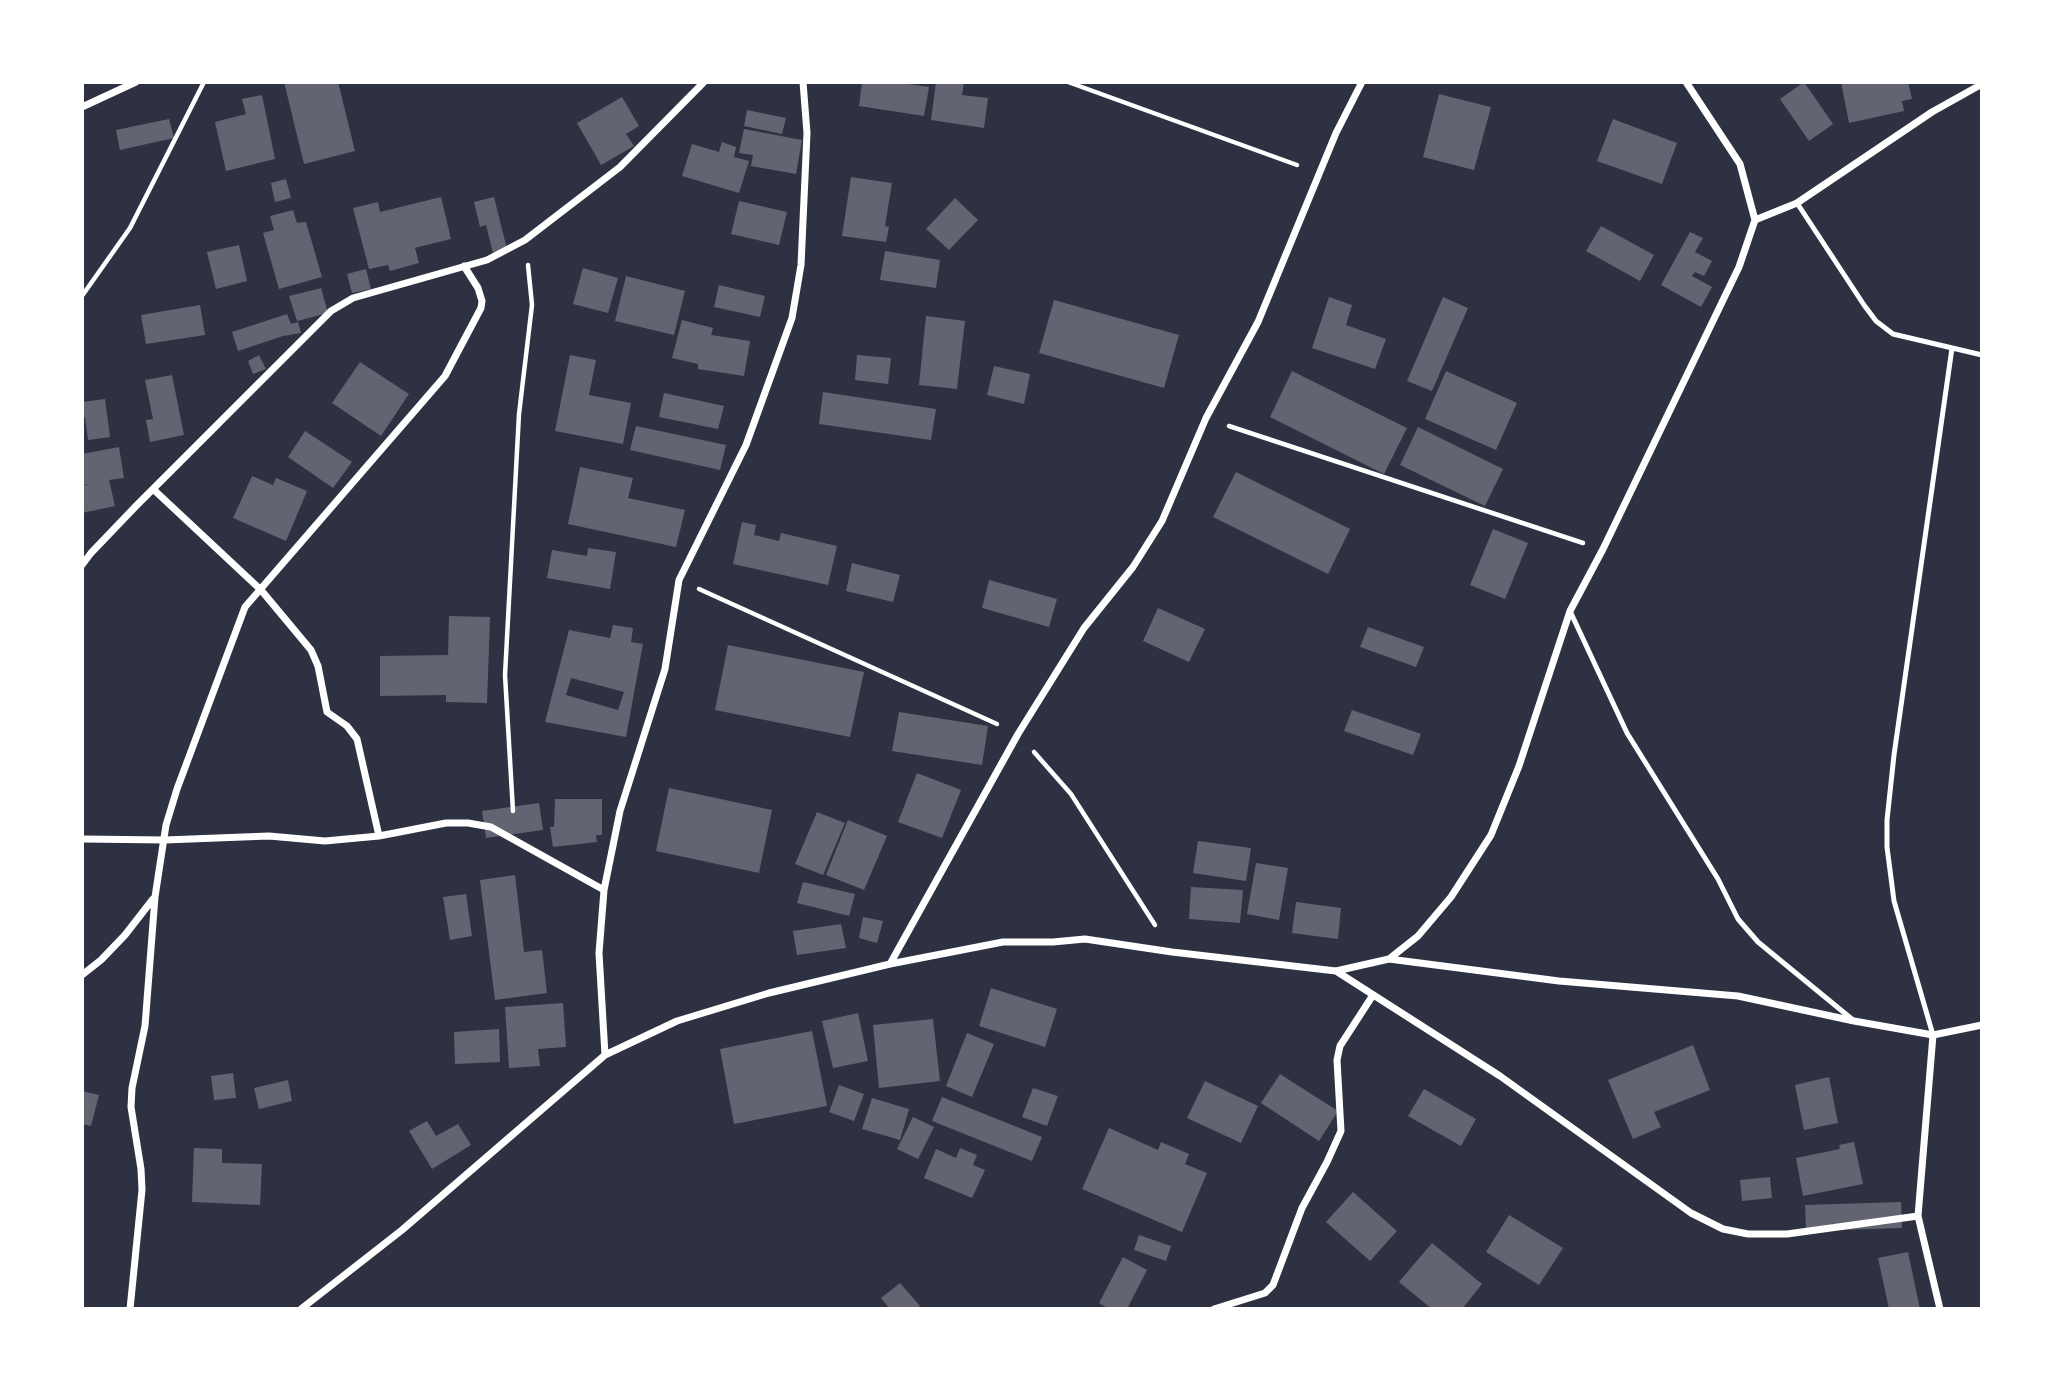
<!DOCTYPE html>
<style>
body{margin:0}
#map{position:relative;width:2064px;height:1391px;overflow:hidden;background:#2d3142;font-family:"Source Sans 3",sans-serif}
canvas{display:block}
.frame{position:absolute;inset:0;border:84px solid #fff;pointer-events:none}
</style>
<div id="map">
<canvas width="2064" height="1391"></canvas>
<div class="frame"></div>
</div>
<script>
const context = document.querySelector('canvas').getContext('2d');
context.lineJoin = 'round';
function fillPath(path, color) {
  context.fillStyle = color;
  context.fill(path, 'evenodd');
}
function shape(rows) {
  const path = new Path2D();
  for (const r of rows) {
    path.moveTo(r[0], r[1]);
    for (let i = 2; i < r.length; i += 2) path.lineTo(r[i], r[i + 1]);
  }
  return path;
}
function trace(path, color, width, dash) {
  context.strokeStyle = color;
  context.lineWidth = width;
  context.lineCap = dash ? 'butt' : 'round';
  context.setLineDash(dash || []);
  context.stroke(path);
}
fillPath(shape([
 [284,82,338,82,355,151,304,164],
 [862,82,895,82,929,87,924,116,859,106],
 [936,82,964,82,962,95,988,98,984,128,931,120],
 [1804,82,1833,124,1809,141,1780,99],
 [1841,82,1908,82,1912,99,1902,101,1904,111,1849,123],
 [1439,94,1491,107,1474,170,1423,157],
 [262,95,275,159,226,171,215,122,246,114,242,99],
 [622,97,639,126,626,134,634,146,601,165,577,123],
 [747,110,786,118,782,134,744,126],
 [169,119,174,138,120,150,116,130],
 [1613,119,1677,143,1662,184,1597,161],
 [744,129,802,140,796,174,751,166,753,155,739,153],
 [722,142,736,147,734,157,749,161,739,193,682,176,692,144,719,152],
 [851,177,892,183,885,226,889,227,886,242,842,236],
 [286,179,291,198,275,202,271,183],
 [441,197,451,239,415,248,419,263,390,271,388,265,369,269,353,208,378,202,380,212],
 [494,197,507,249,493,253,486,225,480,227,474,202],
 [955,198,978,220,949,250,926,229],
 [739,201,787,212,779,245,731,234],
 [293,210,297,223,306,222,322,277,279,289,263,233,274,230,270,216],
 [1601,226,1654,255,1640,281,1586,251],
 [1690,232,1703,238,1695,252,1712,261,1704,276,1695,272,1692,276,1712,287,1701,307,1661,285],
 [239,245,247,281,216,289,207,252],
 [885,251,940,260,936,288,880,280],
 [583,268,618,278,608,313,573,304],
 [366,269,371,289,352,293,347,274],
 [626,276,685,291,674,335,615,321],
 [719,285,765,296,760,317,714,307],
 [321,288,328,313,297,321,289,296],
 [1329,297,1352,305,1346,325,1386,339,1375,369,1312,348],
 [1443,297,1468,308,1432,391,1407,381],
 [1054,300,1179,335,1164,388,1039,353],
 [200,305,205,335,146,344,141,315],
 [287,314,291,324,298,322,301,333,283,336,238,351,232,332],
 [926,316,965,321,957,389,919,385],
 [682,320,713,328,711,335,750,341,744,376,698,369,698,364,672,358],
 [259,355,266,369,253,374,248,361],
 [570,355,596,360,589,395,631,403,623,444,555,431],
 [857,355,891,358,888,384,855,380],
 [360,362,409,394,381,436,332,403],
 [994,366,1030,374,1024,404,987,395],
 [1292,371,1407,428,1384,474,1270,417],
 [1446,371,1517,403,1496,450,1425,419],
 [172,375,184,435,150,442,146,420,153,419,145,380],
 [823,392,936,409,931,440,819,424],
 [664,393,724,406,718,429,659,417],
 [105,399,110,437,88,440,85,417,82,417,82,402],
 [636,426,726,445,720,470,630,450],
 [1418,427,1503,469,1485,506,1400,465],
 [305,431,352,462,333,488,288,457],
 [119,447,124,478,109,480,115,506,82,513,82,486,90,484,82,485,82,454],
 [580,467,633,478,628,498,685,510,676,547,568,524],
 [1236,472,1350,529,1328,574,1213,517],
 [252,476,273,485,276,478,307,491,286,541,233,518],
 [742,522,756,525,754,535,779,541,781,533,837,546,828,585,733,564],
 [1493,529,1528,543,1505,599,1470,585],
 [588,548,616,552,610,589,547,578,552,550,587,556],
 [852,563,900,575,893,602,846,591],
 [989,580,1057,599,1049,627,982,608],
 [1158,608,1205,629,1189,662,1143,641],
 [449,616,490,617,487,703,446,702,446,695,380,696,380,656,448,655],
 [613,625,633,628,631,642,643,644,626,737,545,722,569,630,610,638],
 [571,678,624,692,618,710,566,695],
 [1368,627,1424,647,1416,667,1360,647],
 [728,645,864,672,850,737,715,710],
 [1352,710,1421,734,1413,755,1344,731],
 [899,712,988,726,982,765,892,751],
 [917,773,961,790,942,838,898,822],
 [669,788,772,810,759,873,656,851],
 [555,799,602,799,602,835,596,835,597,842,553,847,550,827,554,827],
 [539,803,543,830,486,838,482,811],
 [817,812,845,823,823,875,795,864],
 [848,820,887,836,864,890,826,875],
 [1198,841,1251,848,1246,881,1193,873],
 [1256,863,1288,868,1279,920,1247,914],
 [515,875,524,952,542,950,547,993,495,1000,480,880],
 [803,882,855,894,849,916,797,903],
 [1191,887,1243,890,1240,923,1189,919],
 [466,894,472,936,450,940,443,897],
 [1296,902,1341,908,1338,939,1292,933],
 [863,917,883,921,877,943,859,938],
 [841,924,846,948,797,955,793,931],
 [991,988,1057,1009,1045,1047,979,1026],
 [563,1003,566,1047,538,1049,540,1066,509,1068,505,1007],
 [858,1013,868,1061,833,1068,822,1021],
 [933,1019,940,1081,879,1088,873,1025],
 [499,1029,500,1062,455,1064,454,1032],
 [812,1031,827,1106,734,1124,720,1049],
 [967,1033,994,1044,972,1097,946,1086],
 [1693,1045,1710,1090,1654,1112,1661,1127,1633,1139,1608,1080],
 [233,1073,236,1098,214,1100,211,1076],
 [1280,1074,1338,1111,1319,1141,1261,1103],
 [1829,1077,1838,1123,1804,1130,1795,1085],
 [288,1080,292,1101,259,1109,254,1088],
 [1205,1081,1258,1106,1241,1143,1187,1118],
 [839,1085,864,1094,854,1121,829,1112],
 [1033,1088,1058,1096,1047,1126,1022,1117],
 [1424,1089,1476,1119,1461,1146,1408,1116],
 [82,1091,99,1095,91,1126,82,1124],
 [942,1097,1042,1137,1032,1161,932,1121],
 [872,1098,909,1109,900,1140,862,1129],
 [913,1117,934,1127,918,1159,897,1149],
 [427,1121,436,1136,458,1124,471,1145,432,1169,409,1131],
 [1109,1128,1158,1150,1161,1142,1189,1154,1185,1164,1207,1173,1182,1232,1082,1189],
 [1854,1142,1863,1184,1803,1196,1796,1158,1840,1149,1839,1145],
 [194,1148,222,1149,222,1163,262,1164,260,1205,192,1202],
 [960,1148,977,1155,973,1165,985,1170,972,1198,924,1178,936,1149,956,1158],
 [1770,1177,1772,1198,1742,1201,1740,1180],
 [1353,1192,1397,1231,1370,1261,1326,1222],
 [1901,1202,1902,1228,1806,1231,1805,1205],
 [1509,1215,1563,1248,1539,1285,1486,1252],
 [1139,1235,1171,1246,1166,1261,1134,1250],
 [1432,1243,1482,1284,1462,1309,1432,1309,1399,1282],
 [1908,1252,1920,1309,1889,1309,1878,1258],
 [1123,1257,1147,1270,1127,1309,1109,1309,1099,1303],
 [900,1283,920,1306,917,1309,890,1309,881,1298]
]), '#626471');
trace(shape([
 [1068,82,1297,165],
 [82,296,130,228,204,82],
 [1229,426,1583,543],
 [699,589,997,724],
 [1034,752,1071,794,1155,925],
 [513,811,505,675,519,414,532,305,528,265]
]), '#fff', 4.5);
trace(shape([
 [1797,203,1864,305,1876,321,1893,334,1982,355],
 [1570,611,1627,733,1718,879,1738,919,1758,942,1853,1020],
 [1933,1035,1894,901,1887,847,1887,820,1894,755,1952,348]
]), '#fff', 5);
trace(shape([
 [82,107,136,82],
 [1755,220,1797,203,1932,112,1982,84],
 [153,489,261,590,311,650,318,666,327,712,347,726,357,739,379,836],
 [82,565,91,553,136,506,331,311,353,298,487,260,525,240,620,167,704,82],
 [82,839,165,840,269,836,325,841,379,836,446,823,468,823,491,827,604,890],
 [1389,959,1559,981,1738,996,1854,1021,1933,1035,1982,1025],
 [890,964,1018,734,1084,628,1133,567,1162,521,1206,418,1258,322,1336,133,1362,82],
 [1336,971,1500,1076,1691,1213,1723,1229,1748,1234,1787,1234,1918,1216],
 [82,975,101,960,125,935,153,899],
 [1933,1035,1918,1216,1940,1309],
 [605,1055,599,953,604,890,620,811,665,669,679,580,746,445,792,318,801,265,807,133,803,82],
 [130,1309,142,1190,141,1169,131,1107,132,1088,145,1026,155,897,166,825,177,789,245,607,445,376,481,308,482,301,478,288,464,266],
 [301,1309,402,1230,605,1055,677,1021,769,993,890,964,1003,942,1053,942,1085,939,1172,952,1336,971,1389,959,1418,936,1451,897,1491,835,1519,766,1570,611,1603,549,1739,267,1755,220,1740,164,1686,82],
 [1214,1309,1265,1293,1273,1285,1302,1208,1327,1162,1341,1131,1337,1060,1340,1046,1373,995]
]), '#fff', 7);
</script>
